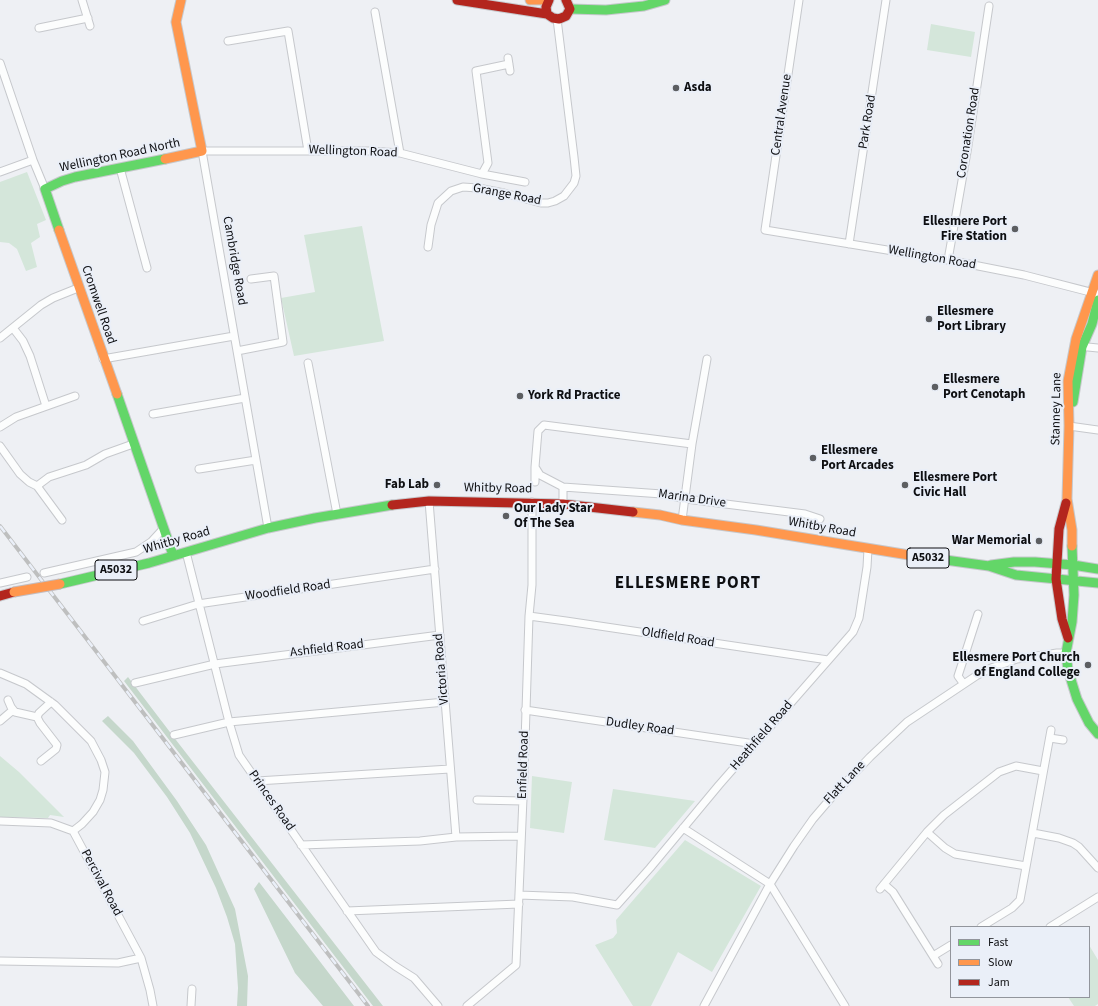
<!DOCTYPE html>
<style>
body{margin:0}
#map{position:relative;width:1098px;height:1006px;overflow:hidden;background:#eef0f4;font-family:"Source Sans 3",sans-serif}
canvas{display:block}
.legend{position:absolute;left:950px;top:926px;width:140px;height:72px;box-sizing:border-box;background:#eaeff8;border:1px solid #92959c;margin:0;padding:5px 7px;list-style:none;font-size:12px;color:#0e0f12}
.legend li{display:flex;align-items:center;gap:8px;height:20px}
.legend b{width:20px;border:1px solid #92959c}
</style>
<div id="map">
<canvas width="1098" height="1006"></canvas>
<ul class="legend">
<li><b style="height:5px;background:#63d668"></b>Fast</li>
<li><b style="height:5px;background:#ff974d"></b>Slow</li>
<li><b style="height:5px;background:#b3261e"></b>Jam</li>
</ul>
</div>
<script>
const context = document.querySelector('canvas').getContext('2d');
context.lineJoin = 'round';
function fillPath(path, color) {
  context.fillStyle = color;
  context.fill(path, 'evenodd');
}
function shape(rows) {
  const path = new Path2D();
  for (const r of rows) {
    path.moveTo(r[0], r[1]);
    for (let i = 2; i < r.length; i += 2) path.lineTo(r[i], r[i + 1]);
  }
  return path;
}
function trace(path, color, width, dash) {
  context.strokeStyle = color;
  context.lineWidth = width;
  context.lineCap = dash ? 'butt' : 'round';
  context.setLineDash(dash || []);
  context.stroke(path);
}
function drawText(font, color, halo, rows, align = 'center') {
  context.font = font + ' "Source Sans 3",sans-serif';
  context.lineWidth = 4;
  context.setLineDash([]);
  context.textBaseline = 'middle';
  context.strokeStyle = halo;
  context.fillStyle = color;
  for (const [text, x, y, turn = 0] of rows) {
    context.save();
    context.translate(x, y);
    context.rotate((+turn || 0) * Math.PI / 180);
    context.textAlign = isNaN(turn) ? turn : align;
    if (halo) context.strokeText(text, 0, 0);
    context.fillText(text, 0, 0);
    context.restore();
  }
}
fillPath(shape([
 [931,24,975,32,971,57,927,50],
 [27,172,46,220,37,224,40,237,31,243,37,267,26,271,17,249,9,243,0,242,0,182],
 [362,226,384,341,294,356,281,298,315,292,304,235],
 [0,756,19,772,64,817,50,815,48,818,0,817],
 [532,776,572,782,564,833,530,828],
 [613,789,695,801,655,848,604,840],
 [685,840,761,886,712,972,678,952,651,1006,633,1006,595,945,613,938,617,933,616,920],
 [1089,945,1098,960,1098,1004,1095,1006,1074,1006,1068,997,1089,997]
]), '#d4e6da');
fillPath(shape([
 [128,677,176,740,383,1006,373,1006,124,681],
 [108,716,133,741,177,801,206,845,235,909,248,976,247,1006,237,1006,238,988,235,944,227,917,216,888,190,833,167,797,134,753,102,721],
 [259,882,354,1006,323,1006,295,973,254,889]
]), '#c5d7cb');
const street = shape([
 [82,0,90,26],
 [799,0,765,230,948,260,1024,275,1098,294],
 [375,12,400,153],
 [39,28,88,18],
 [228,41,288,31,308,151],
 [508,58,510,71],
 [0,63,33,160,45,189],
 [120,168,147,268],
 [0,172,33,160],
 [482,174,488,163,476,71,509,64],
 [849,244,886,0],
 [428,247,431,225,438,203,451,191,463,187,478,188,504,193,541,203,548,203,555,201,564,196,574,183,576,176,574,157,557,19],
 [948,260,967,152,989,6],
 [13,328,23,341,30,356,46,406],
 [0,338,41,305,53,298,78,288],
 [1078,346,1098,348],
 [237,351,283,342,274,276,251,279],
 [103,359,234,336],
 [308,363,337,514],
 [153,414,245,398],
 [1069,426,1098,430],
 [0,427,16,417,75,396],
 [0,446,20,474,29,482,37,486,62,520],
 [199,469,256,460],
 [535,482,535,467],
 [37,486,49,477,86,465,105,454,133,444],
 [563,487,662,494,686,499,805,514,820,519],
 [429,501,456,837],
 [563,504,563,487,540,475,535,467,538,431,544,425,692,444],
 [682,520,692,444,707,359],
 [268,528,202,151,370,151,400,153,482,174,525,182],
 [186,552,229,722,239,755,376,952,395,966,414,978,438,1006],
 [44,573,136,552,151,542,163,529],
 [0,583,27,577],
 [529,616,566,621,828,660],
 [143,621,198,604,435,569],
 [0,673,26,684,55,705,91,741,101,760,105,772,103,790,100,800,93,812,82,824,73,831],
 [135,683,215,664,440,635],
 [963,683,958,676,978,614],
 [8,700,11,707,15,712,37,717],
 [525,710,755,744],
 [0,721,13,710],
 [174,735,229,722,445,702],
 [1050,738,1063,740],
 [41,761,56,749,57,745,40,723,37,717,39,713,51,702],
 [257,781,450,769],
 [477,800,523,801],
 [0,821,51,823,73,831,141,958,150,990,153,1006],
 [683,828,770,884,845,1006],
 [927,832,945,848,955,854,1026,866],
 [1033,833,1059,838,1073,843,1079,847,1098,868],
 [301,845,420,841,456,837,521,836],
 [884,884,893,892,938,964],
 [880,889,927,832,944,815,999,772,1016,766,1043,771],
 [519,895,573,897,617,905,650,868,719,785,853,632,859,618,867,567,868,549],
 [347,911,519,904],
 [981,927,1012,908,1020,900,1051,730],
 [1050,927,1098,897],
 [933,956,951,945],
 [0,961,118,963,141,958],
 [191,1006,192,989],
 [467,1006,516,965,524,774,529,616,532,585,532,502],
 [704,1006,770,884,794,846,813,819,831,798,870,757,907,722,976,676,991,668,1017,659,1057,653,1066,653]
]);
const fast = shape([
 [570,9,606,10,644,6,665,0],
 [59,230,45,189,62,181,75,177,165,159],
 [117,394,173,555],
 [1073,402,1082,347,1092,324,1098,300],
 [1072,546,1074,595,1072,622,1066,653,1068,670,1077,699,1089,723,1098,734],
 [909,555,989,566,1016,575,1098,583],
 [991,565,1014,562,1035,562,1073,565,1098,569],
 [60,584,149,563,268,528,315,518,392,505]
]);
const slow = shape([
 [530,0,541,0],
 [165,159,202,151,176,22,181,0],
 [59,230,117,394],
 [633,512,660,515,682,520,756,530,909,555],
 [1072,546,1072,530,1067,499,1069,426,1068,381,1076,339,1098,275]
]);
const jam = shape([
 [457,0,547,14],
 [549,0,546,7,547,14,553,18,559,19,566,16,570,9,566,0],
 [1066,503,1059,529,1056,579,1062,619,1068,638],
 [392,505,429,501,563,504,633,512],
 [0,596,14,592]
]);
trace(street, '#c6c8cc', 9);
trace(fast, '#c6c8cc', 11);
trace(slow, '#c6c8cc', 11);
trace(jam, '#c6c8cc', 11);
trace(street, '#fcfdfd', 7);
trace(fast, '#63d668', 9);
trace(slow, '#ff974d', 9);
trace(jam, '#b3261e', 9);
const rail = shape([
 [0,526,368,1006]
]);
trace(rail, '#bebfbf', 4);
trace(rail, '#eaeff8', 2.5, [8]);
const slowBridge = shape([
 [14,592,60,584]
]);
trace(slowBridge, '#c3bcbf', 11, []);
trace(slowBridge, '#ff974d', 9);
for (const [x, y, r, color] of [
 [676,88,4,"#5c5e61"],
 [1015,229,4,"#5c5e61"],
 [929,319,4,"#5c5e61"],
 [935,387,4,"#5c5e61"],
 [520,396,4,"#5c5e61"],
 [813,458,4,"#5c5e61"],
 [437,485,4,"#5c5e61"],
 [905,485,4,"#5c5e61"],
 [506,516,4,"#5c5e61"],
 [1039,541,4,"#5c5e61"],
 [1088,665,4,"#5c5e61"]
]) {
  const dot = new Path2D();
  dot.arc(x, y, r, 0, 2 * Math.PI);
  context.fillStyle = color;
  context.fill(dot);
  trace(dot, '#eaeff8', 1.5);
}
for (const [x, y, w] of [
 [928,558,42],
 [116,570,42]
]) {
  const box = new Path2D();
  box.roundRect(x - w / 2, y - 10, w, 20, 3);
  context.fillStyle = '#eaeff8';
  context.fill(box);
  trace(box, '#0e0f12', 1);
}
drawText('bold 12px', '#0e0f12', null, [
 ["A5032",928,558],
 ["A5032",116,570]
]);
drawText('bold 13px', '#0e0f12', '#eaeff8', [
 ["Asda",684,88],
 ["Ellesmere Port",1007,222,"right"],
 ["Fire Station",1007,237,"right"],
 ["Ellesmere",937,312],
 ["Port Library",937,327],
 ["Ellesmere",943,380],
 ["Port Cenotaph",943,395],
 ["York Rd Practice",528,396],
 ["Ellesmere",821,451],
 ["Port Arcades",821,466],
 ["Ellesmere Port",913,478],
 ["Civic Hall",913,493],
 ["Fab Lab",429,485,"right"],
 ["Our Lady Star",514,509],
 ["Of The Sea",514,524],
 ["War Memorial",1031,541,"right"],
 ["Ellesmere Port Church",1080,658,"right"],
 ["of England College",1080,673,"right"]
], 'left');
drawText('13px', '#0e0f12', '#eaeff8', [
 ["Central Avenue",782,115,-82],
 ["Park Road",868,122,-81],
 ["Coronation Road",969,133,-81],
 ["Wellington Road",353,152,2],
 ["Wellington Road North",120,156,-12],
 ["Grange Road",507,195,11],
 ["Wellington Road",932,258,10],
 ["Cambridge Road",234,261,80],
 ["Cromwell Road",98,305,71],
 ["Stanney Lane",1057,409,-89],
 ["Whitby Road",498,489,1],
 ["Marina Drive",692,499,8],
 ["Whitby Road",822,528,10],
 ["Whitby Road",177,541,-16],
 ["Woodfield Road",288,591,-8],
 ["Oldfield Road",678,638,9],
 ["Ashfield Road",327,649,-7],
 ["Victoria Road",442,669,-95],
 ["Dudley Road",640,727,8],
 ["Heathfield Road",762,736,-49],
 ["Enfield Road",524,765,-88],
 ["Flatt Lane",845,783,-47],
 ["Princes Road",271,801,55],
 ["Percival Road",101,883,62]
]);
context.letterSpacing = '1px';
drawText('bold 17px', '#0e0f12', '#eaeff8', [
 ["ELLESMERE PORT",688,584]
]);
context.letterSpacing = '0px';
</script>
